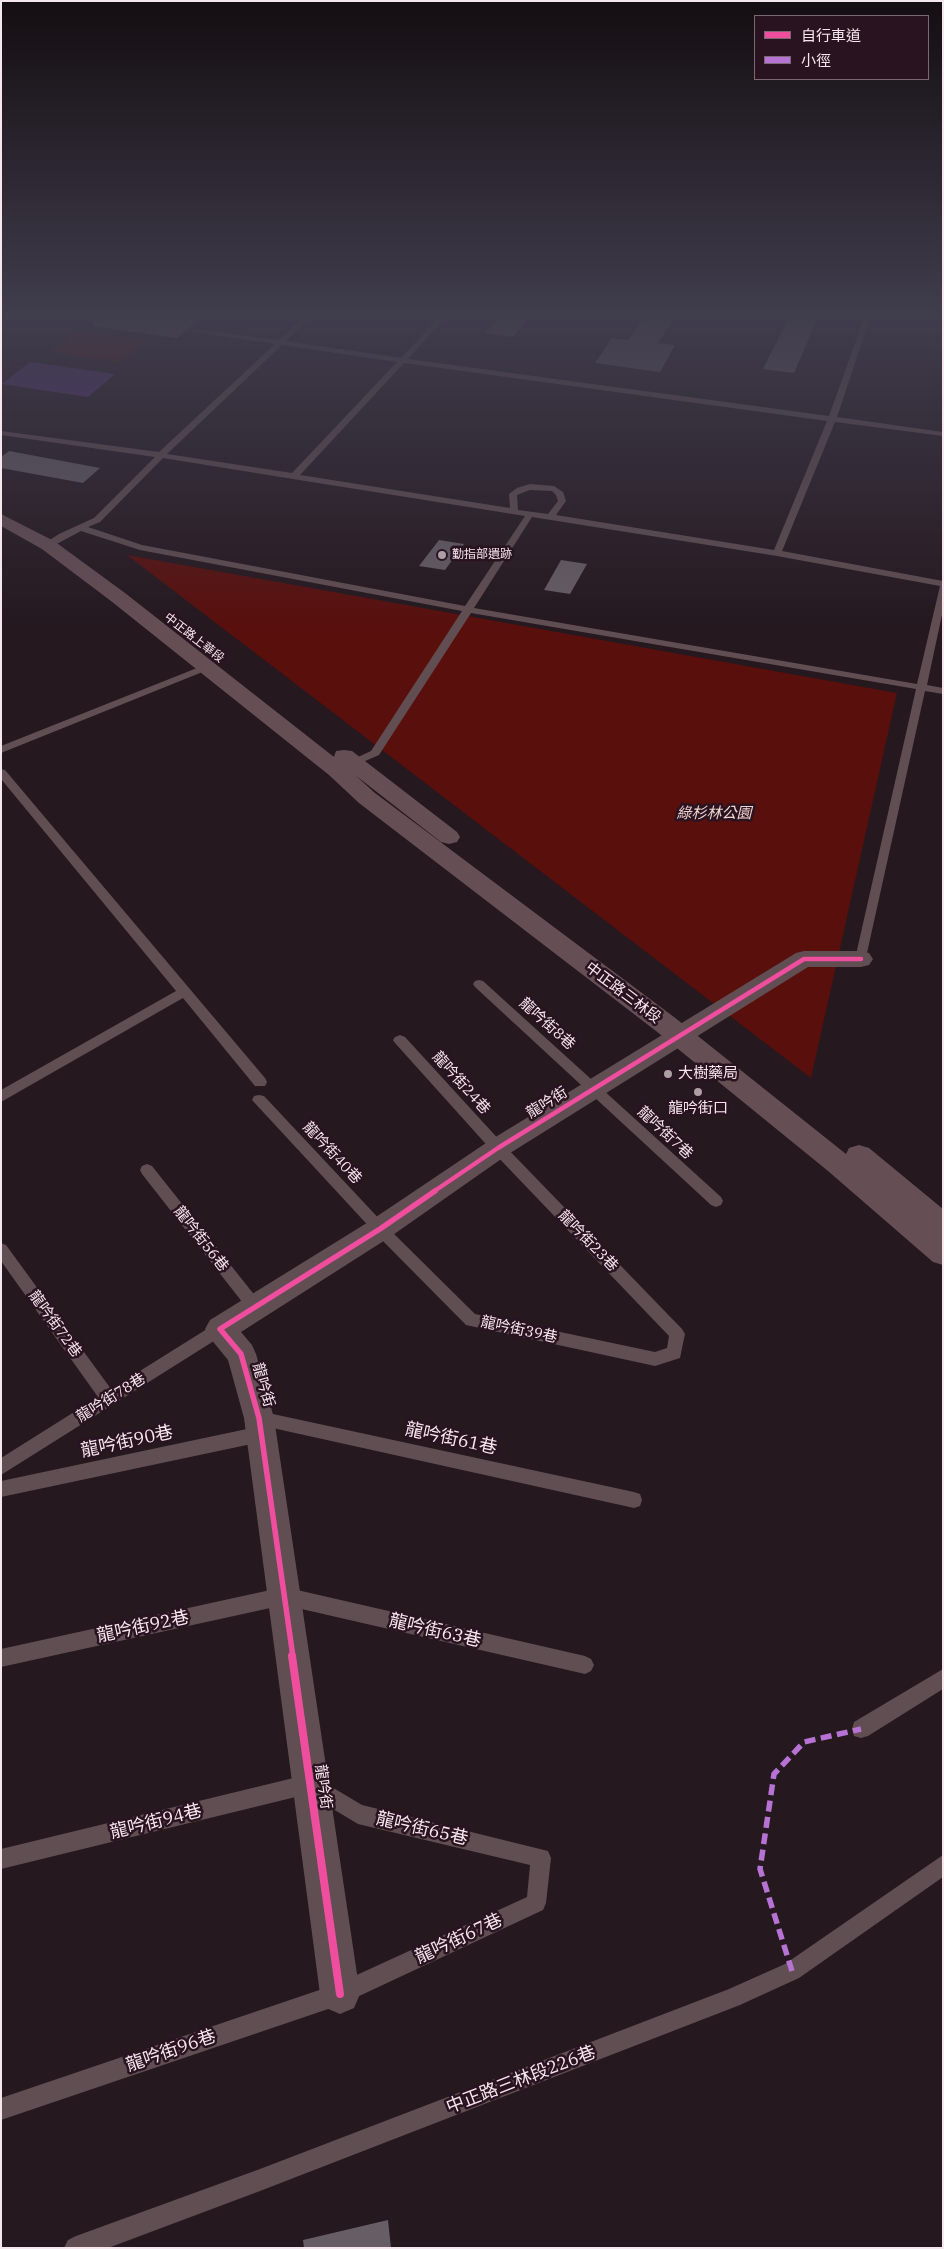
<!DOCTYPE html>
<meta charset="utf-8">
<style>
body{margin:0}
#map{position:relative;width:944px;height:2249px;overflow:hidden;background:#25181f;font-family:"IBM Plex Serif","Noto Sans TC",serif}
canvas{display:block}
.frame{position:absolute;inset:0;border:2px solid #f6e6ee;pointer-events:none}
.legend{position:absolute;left:754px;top:15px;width:175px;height:65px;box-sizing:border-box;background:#2a1320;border:1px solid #7c6772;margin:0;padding:6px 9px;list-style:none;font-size:15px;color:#f6e6ee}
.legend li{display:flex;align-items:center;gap:10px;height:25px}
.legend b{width:25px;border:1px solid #7c6772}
</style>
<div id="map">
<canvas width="944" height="2249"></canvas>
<div class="frame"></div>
<ul class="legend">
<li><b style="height:6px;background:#ef4d9e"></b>自行車道</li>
<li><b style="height:6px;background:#b673d3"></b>小徑</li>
</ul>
</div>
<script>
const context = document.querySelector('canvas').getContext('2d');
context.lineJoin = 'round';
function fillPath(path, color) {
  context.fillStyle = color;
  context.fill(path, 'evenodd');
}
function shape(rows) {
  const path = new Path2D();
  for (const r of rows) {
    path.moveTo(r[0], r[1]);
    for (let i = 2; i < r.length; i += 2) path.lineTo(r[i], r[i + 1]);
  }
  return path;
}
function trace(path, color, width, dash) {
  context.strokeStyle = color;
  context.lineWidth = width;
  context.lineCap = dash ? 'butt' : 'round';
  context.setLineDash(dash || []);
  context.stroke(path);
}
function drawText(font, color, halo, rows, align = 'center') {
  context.font = font + ' "IBM Plex Serif","Noto Sans TC",serif';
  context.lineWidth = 5;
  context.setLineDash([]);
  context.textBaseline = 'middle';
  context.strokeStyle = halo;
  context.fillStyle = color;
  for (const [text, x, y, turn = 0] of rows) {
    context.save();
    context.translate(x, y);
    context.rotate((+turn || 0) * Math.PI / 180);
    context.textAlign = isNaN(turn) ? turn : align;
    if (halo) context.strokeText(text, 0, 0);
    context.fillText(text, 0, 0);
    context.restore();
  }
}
fillPath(shape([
 [79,330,147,340,119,362,50,352],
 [127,555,897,693,811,1078]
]), '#590f0c');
fillPath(shape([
 [30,362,115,374,88,397,2,384]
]), '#54317a');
fillPath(shape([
 [93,315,204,315,177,338,93,326],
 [501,315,531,315,513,337,485,333],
 [645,315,676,315,658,343,675,345,660,372,595,363,612,338,628,340],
 [790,315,819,315,794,373,763,369],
 [9,451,100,468,83,483,1,468,1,457],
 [439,540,464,544,445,570,419,566],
 [561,560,587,564,570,594,544,590],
 [388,2220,391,2248,304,2248,303,2240]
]), '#675d65');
fillPath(shape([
 [306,315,313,315,286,341,401,358,441,315,448,315,408,359,829,416,865,315,871,315,837,417,943,432,943,436,835,422,782,551,943,581,943,610,927,685,943,688,943,694,925,691,865,962,861,963,855,959,916,689,471,613,379,755,347,769,342,766,343,764,371,751,462,611,140,550,81,531,51,547,45,547,45,543,59,534,94,518,155,457,1,435,1,431,159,452,275,344,194,332,192,331,192,329,279,340,306,315],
 [282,345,397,362,292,473,167,454,282,345],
 [404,363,827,421,774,550,556,515,566,501,563,492,554,486,530,484,517,488,509,494,510,508,300,475,404,363],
 [163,458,293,479,525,516,465,606,142,545,88,527,100,522,163,458],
 [530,490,552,491,556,495,558,501,548,514,518,510,517,495,530,490],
 [532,517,777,556,940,586,917,684,474,608,532,517],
 [207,664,212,667,210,669,1,753,1,746,207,664],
 [1,769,5,770,265,1078,267,1082,265,1086,255,1086,183,998,1,1102,1,1090,176,991,1,779,1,769],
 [479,980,483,981,721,1197,723,1201,721,1205,716,1207,711,1205,475,987,473,984,475,981,479,980],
 [400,1035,405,1037,503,1144,682,1329,685,1334,680,1358,655,1366,466,1325,375,1233,252,1100,254,1096,259,1095,264,1096,385,1225,475,1314,655,1352,667,1348,669,1336,493,1152,395,1043,393,1040,395,1037,400,1035],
 [147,1164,152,1166,260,1302,263,1307,260,1312,255,1314,250,1312,142,1174,140,1170,142,1166,147,1164],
 [1,1243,6,1245,111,1389,215,1324,220,1322,225,1324,228,1329,225,1334,1,1475,1,1458,98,1397,1,1261,1,1243],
 [259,1411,634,1492,640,1494,642,1500,640,1506,634,1508,259,1425,253,1423,251,1418,253,1413,259,1411],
 [261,1426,267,1429,269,1434,267,1439,261,1442,1,1497,1,1481,261,1426],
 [284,1587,585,1656,591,1659,594,1665,591,1671,585,1674,284,1605,1,1667,1,1649,284,1587],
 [943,1669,943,1689,868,1736,861,1738,854,1736,852,1729,854,1722,943,1669],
 [310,1774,362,1805,548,1851,551,1858,546,1903,543,1910,340,2005,1,2120,1,2098,337,1984,527,1897,530,1865,358,1824,308,1794,1,1869,1,1849,310,1774],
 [943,1855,943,1877,799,1978,740,2005,260,2191,108,2248,64,2248,68,2240,76,2236,260,2169,729,1989,785,1964,943,1855]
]), '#614e52');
fillPath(shape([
 [804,951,861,951,869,953,873,959,869,965,861,967,808,967,507,1155,390,1237,241,1332,252,1345,256,1354,274,1418,360,1994,354,2008,340,2014,326,2008,320,1994,244,1418,228,1360,210,1338,205,1329,210,1320,370,1221,489,1141,796,953,804,951]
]), '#614e52');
fillPath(shape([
 [1,514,54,541,125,593,334,757,336,751,344,750,352,751,457,832,460,837,457,842,449,844,441,842,355,775,375,793,674,1017,846,1154,849,1148,859,1145,869,1148,943,1209,943,1265,933,1262,828,1171,656,1031,359,803,329,775,111,601,42,549,1,526,1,514]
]), '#664e55');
trace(shape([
 [792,1971,760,1869,774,1774,804,1742,861,1729]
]), '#b673d3', 5.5, [11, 5.5]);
trace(shape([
 [433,1192,498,1148,804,959,861,959]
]), '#ef4d9e', 4.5);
trace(shape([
 [293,1657,259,1418,241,1354,220,1329,380,1229,435,1191]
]), '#ef4d9e', 5.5);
trace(shape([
 [292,1656,340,1994]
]), '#ef4d9e', 8);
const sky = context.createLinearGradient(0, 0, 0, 630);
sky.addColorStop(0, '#140d11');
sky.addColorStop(0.5, '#403d4d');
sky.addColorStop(1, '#403d4d00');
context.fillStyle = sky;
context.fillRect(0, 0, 944, 630);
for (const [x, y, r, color] of [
 [442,555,5,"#ad9ea6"],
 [668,1074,5,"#ad9ea6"],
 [698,1092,5,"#ad9ea6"]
]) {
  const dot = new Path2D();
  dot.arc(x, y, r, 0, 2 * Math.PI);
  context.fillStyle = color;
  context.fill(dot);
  trace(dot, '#2a1320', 2);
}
drawText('12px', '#f6e6ee', '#2a1320', [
 ["勤指部遺跡",452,555]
], 'left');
drawText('12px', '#f6e6ee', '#2a1320', [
 ["中正路上華段",194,638,38]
]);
drawText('italic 15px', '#f0d4cf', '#2a1320', [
 ["綠杉林公園",714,814]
]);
drawText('15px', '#f6e6ee', '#2a1320', [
 ["中正路三林段",623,993,37],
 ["龍吟街8巷",547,1024,42],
 ["龍吟街24巷",461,1083,48],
 ["龍吟街",547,1103,-32],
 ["龍吟街7巷",665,1133,43],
 ["龍吟街40巷",332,1153,47],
 ["龍吟街56巷",201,1239,52],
 ["龍吟街23巷",588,1241,46],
 ["龍吟街72巷",55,1324,54],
 ["龍吟街39巷",519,1330,12],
 ["龍吟街",263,1385,74],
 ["龍吟街78巷",111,1398,-32],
 ["龍吟街",323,1787,82]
]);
drawText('15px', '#f6e6ee', '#2a1320', [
 ["大樹藥局",678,1074],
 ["龍吟街口",698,1109,"center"]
], 'left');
drawText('18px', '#f6e6ee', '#2a1320', [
 ["龍吟街61巷",451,1439,12],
 ["龍吟街90巷",127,1442,-12],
 ["龍吟街92巷",143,1627,-12],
 ["龍吟街63巷",435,1631,13],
 ["龍吟街94巷",156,1822,-14],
 ["龍吟街65巷",422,1829,13],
 ["龍吟街67巷",459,1939,-25],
 ["龍吟街96巷",171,2051,-19],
 ["中正路三林段226巷",521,2080,-21]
]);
</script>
